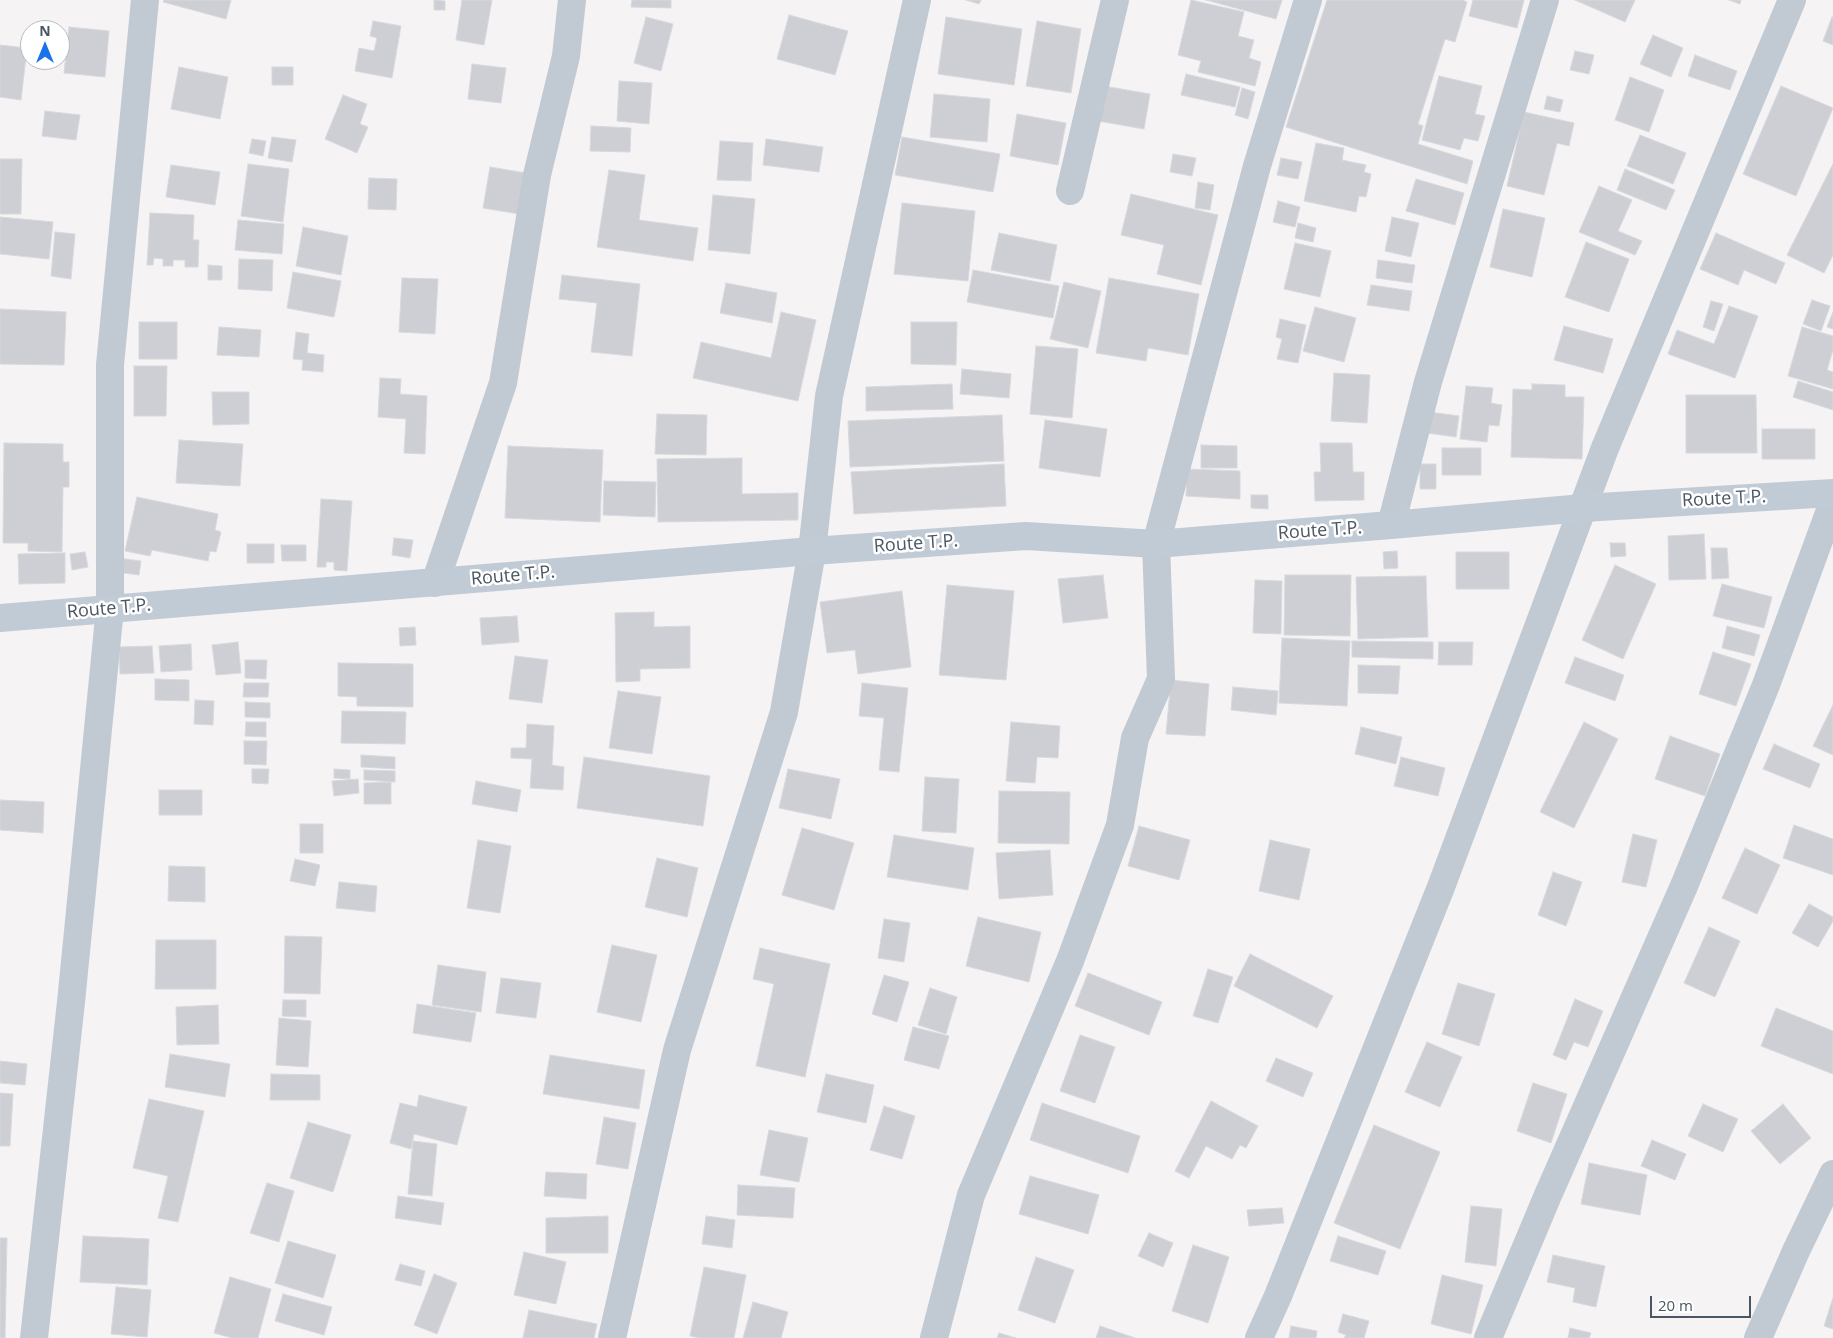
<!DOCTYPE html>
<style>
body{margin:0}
#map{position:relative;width:1833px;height:1338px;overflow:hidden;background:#f5f3f3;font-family:"Open Sans",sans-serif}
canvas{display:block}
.north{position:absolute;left:20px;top:20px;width:50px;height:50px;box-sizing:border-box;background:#fff;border:1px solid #b7bbc0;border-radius:50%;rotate:0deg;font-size:14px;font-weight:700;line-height:20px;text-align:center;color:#4a5661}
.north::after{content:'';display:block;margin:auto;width:18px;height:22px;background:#1a73e8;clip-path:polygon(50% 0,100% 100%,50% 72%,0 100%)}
.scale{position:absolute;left:1650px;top:1296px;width:101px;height:22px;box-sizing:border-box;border:2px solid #4a5661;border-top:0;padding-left:6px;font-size:15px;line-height:18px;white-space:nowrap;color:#4a5661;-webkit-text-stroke:4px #fff;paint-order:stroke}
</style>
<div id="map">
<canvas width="1833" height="1338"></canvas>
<div class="north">N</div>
<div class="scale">20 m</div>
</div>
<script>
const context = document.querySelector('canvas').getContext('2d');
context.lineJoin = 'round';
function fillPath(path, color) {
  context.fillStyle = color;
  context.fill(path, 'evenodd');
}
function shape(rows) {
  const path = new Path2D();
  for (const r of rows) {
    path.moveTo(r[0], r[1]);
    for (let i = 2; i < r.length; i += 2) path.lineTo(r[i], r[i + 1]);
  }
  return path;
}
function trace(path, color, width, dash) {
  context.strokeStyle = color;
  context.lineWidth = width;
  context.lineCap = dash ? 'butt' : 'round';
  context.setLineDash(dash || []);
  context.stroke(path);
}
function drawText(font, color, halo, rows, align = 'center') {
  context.font = font + ' "Open Sans",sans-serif';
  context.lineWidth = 5;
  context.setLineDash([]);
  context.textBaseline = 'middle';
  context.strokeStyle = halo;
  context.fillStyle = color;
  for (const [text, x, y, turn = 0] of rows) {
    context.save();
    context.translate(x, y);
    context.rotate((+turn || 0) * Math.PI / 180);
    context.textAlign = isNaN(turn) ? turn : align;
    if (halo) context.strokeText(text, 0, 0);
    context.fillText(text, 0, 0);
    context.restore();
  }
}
const building = shape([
 [164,0,231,0,226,19,163,2,164,0],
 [434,0,445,1,445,10,434,10,434,0],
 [462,0,492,0,484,45,456,40,462,0],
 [632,0,671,0,671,8,631,7,632,0],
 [966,0,981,0,979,4,966,0],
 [1191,0,1244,12,1238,36,1254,40,1249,58,1261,62,1255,86,1198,72,1201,61,1178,55,1191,0],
 [1206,0,1282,0,1276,19,1206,0],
 [1327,0,1462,0,1467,2,1455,42,1445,39,1418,124,1423,126,1418,144,1473,161,1467,184,1286,127,1327,0],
 [1473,0,1524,0,1517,28,1469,16,1473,0],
 [1575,0,1635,0,1625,22,1575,0],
 [1729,0,1741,0,1740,4,1729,0],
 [789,15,848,31,835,75,777,59,789,15],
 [646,17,673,24,661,71,634,63,646,17],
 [946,17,1022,29,1014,85,938,74,946,17],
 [1832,17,1833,17,1833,45,1823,41,1832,17],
 [373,21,401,26,392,78,355,71,359,48,374,51,377,38,370,36,373,21],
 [1037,21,1081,29,1071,93,1026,86,1037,21],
 [69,27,109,31,105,77,64,73,69,27],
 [1653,35,1683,48,1671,77,1640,64,1653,35],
 [0,45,27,48,21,100,0,97,0,45],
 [1575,51,1594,55,1589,74,1570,70,1575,51],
 [1695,55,1737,71,1730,90,1688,76,1695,55],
 [472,64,506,68,501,103,468,99,472,64],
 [179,67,228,77,220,119,171,109,179,67],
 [272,67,293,67,293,85,272,85,272,67],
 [1186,74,1240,87,1235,107,1181,95,1186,74],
 [1439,76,1482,86,1475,114,1485,116,1478,141,1464,138,1460,150,1422,140,1439,76],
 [1630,77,1664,90,1649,132,1615,120,1630,77],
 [619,81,652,83,649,124,617,121,619,81],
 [1104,86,1150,94,1144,129,1098,121,1104,86],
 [1781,86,1833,108,1796,196,1743,174,1781,86],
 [1242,88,1255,92,1248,119,1235,115,1242,88],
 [934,94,990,99,987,142,930,137,934,94],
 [343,95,367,104,360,124,368,127,357,153,325,139,343,95],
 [1547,96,1563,100,1560,112,1544,109,1547,96],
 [45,111,80,115,76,140,42,136,45,111],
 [1524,112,1574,123,1569,146,1557,143,1544,195,1507,186,1524,112],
 [1017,114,1066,123,1058,165,1010,156,1017,114],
 [591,126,631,128,630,152,590,151,591,126],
 [1640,135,1686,153,1673,184,1627,166,1640,135],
 [272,137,296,140,292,162,268,158,272,137],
 [902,137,1000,154,993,192,895,175,902,137],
 [252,139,266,141,263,156,249,153,252,139],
 [766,139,823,147,819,172,763,165,766,139],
 [720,141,753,143,751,181,717,180,720,141],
 [1316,143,1344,148,1342,160,1366,165,1364,172,1371,174,1366,197,1359,196,1356,212,1304,201,1316,143],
 [1173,154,1196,158,1192,176,1170,172,1173,154],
 [1281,158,1302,162,1298,179,1277,175,1281,158],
 [0,159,22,159,21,214,0,214,0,159],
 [248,164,289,169,283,222,241,216,248,164],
 [1833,164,1833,255,1824,273,1787,255,1833,164],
 [171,165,220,172,215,205,166,197,171,165],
 [490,167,526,173,519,214,483,208,490,167],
 [1625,169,1675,190,1666,210,1617,190,1625,169],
 [609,170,645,175,639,220,698,228,693,261,597,247,609,170],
 [369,178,397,179,396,210,368,209,369,178],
 [1416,179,1464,193,1455,225,1406,211,1416,179],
 [1198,182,1214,185,1210,210,1195,208,1198,182],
 [1599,186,1632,200,1618,231,1642,241,1635,255,1579,232,1599,186],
 [1131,194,1218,215,1201,285,1157,274,1164,245,1121,235,1131,194],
 [713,195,755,199,750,254,708,250,713,195],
 [1278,201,1300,207,1295,227,1273,222,1278,201],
 [902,203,975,211,968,281,894,274,902,203],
 [1503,209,1545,218,1532,277,1490,267,1503,209],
 [150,213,194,215,193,240,199,240,198,267,185,267,185,260,173,260,173,266,163,266,163,259,154,258,153,265,147,265,150,213],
 [0,217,53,222,49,259,0,254,0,217],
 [1392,217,1419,223,1411,257,1385,251,1392,217],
 [238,220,284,224,282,254,235,250,238,220],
 [1298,223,1316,228,1313,242,1295,238,1298,223],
 [303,227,348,236,341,275,296,266,303,227],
 [55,232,75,234,71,279,51,276,55,232],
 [999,233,1057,245,1050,281,991,270,999,233],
 [1716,233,1785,263,1776,284,1744,270,1738,285,1700,269,1716,233],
 [1586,242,1629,259,1609,312,1565,297,1586,242],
 [1295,243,1331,251,1320,297,1284,289,1295,243],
 [239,259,273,260,272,291,238,289,239,259],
 [1378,260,1415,265,1412,283,1376,278,1378,260],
 [208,265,222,266,222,280,208,280,208,265],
 [973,270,1059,286,1053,318,967,302,973,270],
 [293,272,341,281,334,317,287,308,293,272],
 [562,275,640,284,632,356,591,352,597,303,559,299,562,275],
 [402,278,438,279,435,334,399,332,402,278],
 [1109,278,1199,294,1188,355,1148,348,1146,361,1096,353,1109,278],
 [1064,282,1101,291,1088,348,1050,339,1064,282],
 [726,283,777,293,772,323,720,313,726,283],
 [1371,285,1412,291,1409,311,1367,305,1371,285],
 [1812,300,1830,306,1821,331,1803,324,1812,300],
 [1711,301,1723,304,1714,331,1703,327,1711,301],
 [1729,306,1758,316,1735,378,1668,354,1677,330,1714,344,1729,306],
 [1315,307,1356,318,1344,362,1303,351,1315,307],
 [0,309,66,312,64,365,0,364,0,309],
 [781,312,816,320,798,401,693,378,701,342,771,358,781,312],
 [1833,312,1833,329,1827,327,1833,312],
 [1280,319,1306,325,1298,363,1277,359,1282,339,1276,337,1280,319],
 [139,322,177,322,177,359,139,359,139,322],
 [911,322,957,322,956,365,911,364,911,322],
 [1564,326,1613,339,1603,373,1554,360,1564,326],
 [219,327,261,330,259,357,217,355,219,327],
 [1802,327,1833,336,1833,350,1827,370,1833,372,1833,389,1788,376,1802,327],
 [296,332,309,334,307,353,324,355,323,372,302,370,303,360,293,359,296,332],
 [1036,346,1078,349,1072,418,1030,414,1036,346],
 [134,366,167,366,166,416,134,416,134,366],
 [962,369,1011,374,1009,398,960,394,962,369],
 [1334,373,1370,375,1367,423,1331,421,1334,373],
 [380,378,401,379,400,394,427,396,425,454,404,453,406,419,378,417,380,378],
 [1798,381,1833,392,1833,410,1793,397,1798,381],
 [952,384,953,409,866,411,866,387,952,384],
 [1532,384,1565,385,1565,397,1584,397,1582,459,1511,457,1513,389,1532,390,1532,384],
 [1466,386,1493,388,1491,403,1502,405,1499,426,1489,425,1487,442,1460,439,1466,386],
 [212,392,249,392,249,424,213,425,212,392],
 [1686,395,1756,395,1757,453,1686,453,1686,395],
 [1429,412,1459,416,1456,437,1427,433,1429,412],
 [657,414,707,415,706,455,655,454,657,414],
 [1002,415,1004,461,850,467,848,421,1002,415],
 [1045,420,1107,429,1100,477,1039,468,1045,420],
 [1762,429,1815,429,1815,459,1762,459,1762,429],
 [179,440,243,444,240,486,176,483,179,440],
 [4,443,63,444,63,462,69,462,69,487,63,487,62,552,28,551,28,543,3,543,4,443],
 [1320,443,1352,443,1353,472,1364,472,1364,500,1315,501,1314,472,1321,472,1320,443],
 [1201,445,1237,446,1237,468,1201,468,1201,445],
 [508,446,603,450,600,522,505,518,508,446],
 [1442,448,1481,448,1481,475,1442,475,1442,448],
 [742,458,742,494,798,493,798,520,658,522,657,459,742,458],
 [1004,464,1006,506,854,514,851,472,1004,464],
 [1420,464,1436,464,1436,489,1420,489,1420,464],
 [1187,469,1240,471,1240,499,1186,496,1187,469],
 [604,481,656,482,655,517,603,515,604,481],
 [1251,495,1268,495,1268,509,1251,508,1251,495],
 [137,497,218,514,215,530,221,532,216,552,210,551,208,561,152,550,150,556,125,551,137,497],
 [321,499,352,501,347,571,334,570,334,562,326,562,326,567,317,567,321,499],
 [1704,534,1706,579,1669,580,1668,536,1704,534],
 [394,538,413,540,410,558,392,555,394,538],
 [1610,543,1625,543,1626,556,1611,557,1610,543],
 [247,544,274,544,274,563,247,563,247,544],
 [281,545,306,545,306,561,282,561,281,545],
 [1711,548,1727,548,1729,578,1712,579,1711,548],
 [1397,551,1398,568,1384,569,1383,552,1397,551],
 [85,552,88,567,72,570,70,554,85,552],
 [1456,552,1509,552,1509,589,1456,589,1456,552],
 [65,553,65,583,19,584,18,554,65,553],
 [118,558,141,561,139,575,116,572,118,558],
 [1615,565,1656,584,1623,659,1582,640,1615,565],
 [1103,575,1108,618,1063,623,1058,579,1103,575],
 [1285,575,1351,575,1350,636,1284,635,1285,575],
 [1426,576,1428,637,1358,639,1356,577,1426,576],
 [1255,580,1282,581,1281,634,1253,633,1255,580],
 [1722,584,1772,597,1764,628,1713,616,1722,584],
 [947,585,1014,591,1006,680,939,675,947,585],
 [902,591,911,667,858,674,855,650,827,653,820,602,902,591],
 [654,612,654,627,690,626,690,668,640,669,640,681,616,682,615,613,654,612],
 [517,616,519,642,482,645,480,618,517,616],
 [1727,626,1760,635,1754,656,1722,648,1727,626],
 [415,627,416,645,400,646,399,628,415,627],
 [1282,638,1350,641,1347,706,1279,703,1282,638],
 [1352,641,1433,642,1433,659,1352,657,1352,641],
 [238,642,241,673,216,675,212,645,238,642],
 [1439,642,1473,642,1472,665,1438,665,1439,642],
 [191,644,192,670,161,672,159,646,191,644],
 [152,646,154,673,120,674,119,647,152,646],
 [1713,652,1751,664,1736,706,1699,694,1713,652],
 [515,656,548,660,542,703,509,699,515,656],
 [1575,657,1624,675,1615,701,1565,683,1575,657],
 [245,660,267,660,266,679,245,678,245,660],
 [338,663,413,664,413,707,357,706,357,697,338,696,338,663],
 [1358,665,1400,666,1398,694,1358,693,1358,665],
 [155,679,189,680,189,701,155,700,155,679],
 [1171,680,1209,684,1205,736,1166,734,1171,680],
 [244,683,269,683,268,697,243,697,244,683],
 [862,683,908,688,899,772,879,770,884,718,859,716,862,683],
 [1233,687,1278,691,1276,715,1231,710,1233,687],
 [618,691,661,697,652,754,609,748,618,691],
 [195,700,214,701,213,725,194,724,195,700],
 [245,702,270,703,270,718,245,717,245,702],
 [1833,705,1833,755,1813,746,1833,705],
 [342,711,406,712,405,744,341,743,342,711],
 [246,722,266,722,266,737,245,736,246,722],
 [1011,722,1060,726,1058,758,1037,757,1035,783,1006,781,1011,722],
 [1584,722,1618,739,1574,828,1540,812,1584,722],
 [527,724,554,726,552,765,564,767,563,790,530,788,532,759,511,758,511,748,526,748,527,724],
 [1361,727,1402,737,1396,764,1355,754,1361,727],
 [1670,736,1720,754,1705,796,1655,779,1670,736],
 [244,741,267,741,266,765,244,764,244,741],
 [1774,744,1820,764,1810,788,1763,769,1774,744],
 [361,755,395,757,395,769,361,767,361,755],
 [584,757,710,776,703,826,577,808,584,757],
 [1401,757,1445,768,1438,796,1394,786,1401,757],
 [252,769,269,769,268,784,252,783,252,769],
 [334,769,350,770,350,779,334,778,334,769],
 [788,769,840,779,831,819,779,808,788,769],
 [364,770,395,771,395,782,364,780,364,770],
 [925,777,959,779,956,833,922,831,925,777],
 [358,779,359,793,334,796,332,781,358,779],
 [476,781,521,790,517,812,472,804,476,781],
 [391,782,391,804,364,804,364,783,391,782],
 [159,790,202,790,202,815,159,815,159,790],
 [999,791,1070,792,1069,844,998,843,999,791],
 [0,800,44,802,43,833,0,830,0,800],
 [300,824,323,824,323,853,300,853,300,824],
 [1794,825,1833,839,1833,875,1783,858,1794,825],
 [1139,826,1190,840,1179,880,1128,866,1139,826],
 [802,828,854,843,834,910,782,895,802,828],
 [1633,834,1657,840,1646,887,1622,882,1633,834],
 [894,835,974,848,968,890,887,877,894,835],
 [478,840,511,846,500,913,467,908,478,840],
 [1270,840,1310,849,1299,900,1259,891,1270,840],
 [1745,848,1780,865,1757,914,1722,898,1745,848],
 [1050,850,1053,895,999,899,996,853,1050,850],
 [657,858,698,868,687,917,645,907,657,858],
 [295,859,320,865,315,886,290,881,295,859],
 [169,866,205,867,205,902,168,901,169,866],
 [1553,872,1582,882,1566,926,1538,915,1553,872],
 [339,882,377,886,375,912,336,908,339,882],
 [1809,904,1833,917,1833,921,1818,947,1792,933,1809,904],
 [978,917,1041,932,1029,982,966,966,978,917],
 [884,919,910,923,904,962,878,958,884,919],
 [1709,927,1740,941,1715,997,1684,983,1709,927],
 [285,936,322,937,320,994,284,993,285,936],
 [156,940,216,940,216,989,155,989,156,940],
 [612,945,657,955,641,1022,597,1012,612,945],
 [760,948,830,964,805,1077,756,1066,774,984,753,979,760,948],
 [1250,954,1333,996,1317,1028,1234,986,1250,954],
 [438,965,486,972,481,1012,432,1005,438,965],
 [1208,969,1233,977,1218,1023,1193,1016,1208,969],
 [1088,973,1162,1002,1149,1035,1075,1006,1088,973],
 [884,975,909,982,897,1022,872,1014,884,975],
 [501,978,541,983,536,1018,496,1013,501,978],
 [1458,983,1495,994,1479,1046,1442,1034,1458,983],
 [930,988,957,997,946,1034,918,1025,930,988],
 [1575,999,1603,1011,1588,1047,1574,1042,1566,1060,1553,1055,1575,999],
 [283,1000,306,1000,306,1017,282,1016,283,1000],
 [417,1004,476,1013,471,1042,413,1033,417,1004],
 [218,1005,219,1044,177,1045,176,1007,218,1005],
 [1776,1008,1833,1031,1833,1074,1761,1046,1776,1008],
 [279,1018,311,1021,308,1067,276,1065,279,1018],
 [913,1027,949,1036,939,1069,904,1060,913,1027],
 [1080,1035,1115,1047,1095,1103,1060,1091,1080,1035],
 [1427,1042,1462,1057,1440,1107,1405,1092,1427,1042],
 [170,1054,230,1064,225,1097,165,1087,170,1054],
 [550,1055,645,1070,639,1109,543,1094,550,1055],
 [1276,1058,1313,1073,1303,1097,1266,1081,1276,1058],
 [0,1061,27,1064,25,1085,0,1083,0,1061],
 [271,1074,320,1075,320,1100,270,1100,271,1074],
 [826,1074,874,1085,866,1123,817,1112,826,1074],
 [1533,1083,1567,1094,1551,1143,1517,1131,1533,1083],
 [0,1093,13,1094,10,1146,0,1146,0,1093],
 [419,1095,467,1107,457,1145,414,1134,411,1149,390,1143,400,1103,417,1107,419,1095],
 [149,1099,204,1111,178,1222,158,1218,168,1176,133,1168,149,1099],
 [1211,1101,1258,1126,1246,1148,1240,1145,1232,1159,1206,1146,1189,1178,1175,1171,1211,1101],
 [1042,1103,1140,1136,1128,1173,1030,1140,1042,1103],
 [1703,1104,1738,1119,1723,1152,1688,1136,1703,1104],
 [1783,1104,1811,1138,1780,1164,1751,1131,1783,1104],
 [884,1106,915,1116,902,1159,870,1150,884,1106],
 [604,1117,636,1123,628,1169,596,1164,604,1117],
 [308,1122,351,1135,333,1192,290,1178,308,1122],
 [1374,1125,1440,1152,1400,1249,1334,1223,1374,1125],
 [769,1130,808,1138,799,1182,760,1175,769,1130],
 [1652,1140,1686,1154,1675,1180,1641,1166,1652,1140],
 [413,1141,437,1144,432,1196,408,1194,413,1141],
 [1589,1163,1647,1175,1640,1215,1581,1204,1589,1163],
 [546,1172,587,1174,586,1199,544,1196,546,1172],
 [1030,1176,1099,1195,1088,1234,1019,1214,1030,1176],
 [267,1183,294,1191,279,1242,250,1233,267,1183],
 [738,1185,795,1188,793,1218,737,1215,738,1185],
 [398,1196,444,1203,441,1225,395,1218,398,1196],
 [1471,1206,1502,1209,1496,1266,1465,1262,1471,1206],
 [1282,1208,1284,1223,1249,1226,1247,1210,1282,1208],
 [608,1216,608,1253,546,1253,546,1218,608,1216],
 [706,1216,735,1220,732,1248,702,1244,706,1216],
 [1149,1233,1173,1243,1163,1267,1138,1256,1149,1233],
 [83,1236,149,1239,147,1285,80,1282,83,1236],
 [1338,1236,1386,1251,1378,1275,1330,1261,1338,1236],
 [0,1238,7,1238,5,1338,0,1338,0,1238],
 [288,1241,336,1255,323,1298,275,1283,288,1241],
 [1193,1245,1229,1257,1208,1323,1172,1311,1193,1245],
 [524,1252,566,1262,556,1304,514,1295,524,1252],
 [1553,1255,1605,1266,1596,1307,1573,1302,1575,1288,1547,1282,1553,1255],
 [1036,1257,1074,1270,1055,1323,1018,1310,1036,1257],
 [400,1264,425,1271,421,1286,395,1280,400,1264],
 [704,1267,746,1275,734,1338,700,1338,690,1336,704,1267],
 [434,1274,457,1283,437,1334,414,1325,434,1274],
 [1442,1275,1483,1285,1471,1334,1431,1324,1442,1275],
 [230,1277,271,1289,258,1338,232,1338,214,1333,230,1277],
 [116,1287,151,1290,147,1337,111,1334,116,1287],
 [283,1294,332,1307,324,1335,275,1321,283,1294],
 [1833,1298,1833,1329,1824,1326,1833,1298],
 [753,1302,788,1312,781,1338,743,1338,753,1302],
 [529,1310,597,1324,594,1338,523,1338,529,1310],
 [1343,1314,1369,1321,1364,1338,1344,1338,1346,1335,1338,1332,1343,1314],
 [1100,1326,1135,1338,1096,1338,1100,1326],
 [1291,1326,1317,1331,1316,1338,1289,1338,1291,1326],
 [1570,1328,1591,1333,1589,1338,1568,1338,1570,1328],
 [999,1333,1016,1338,997,1338,999,1333]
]);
fillPath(building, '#cdcfd5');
trace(building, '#d7d9de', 1);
trace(shape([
 [1070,191,1115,0],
 [1391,525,1428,382,1545,0],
 [435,583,503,383,537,175,566,56,572,0],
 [34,1338,71,1002,110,608,110,365,145,0],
 [612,1338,677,1050,784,712,812,551,829,396,917,0],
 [934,1338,971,1195,1070,961,1120,825,1135,738,1161,679,1156,544,1257,166,1308,0],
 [1259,1338,1278,1296,1441,887,1605,448,1792,0],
 [1488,1338,1548,1195,1684,886,1766,685,1833,502],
 [1758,1338,1796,1251,1833,1174]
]), '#c1cad2', 28);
trace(shape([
 [0,618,812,551,1026,536,1156,544,1391,525,1583,508,1833,493]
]), '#c1cbd6', 28);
drawText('18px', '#4a5661', '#fff', [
 ["Route T.P.",1724,499,-3],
 ["Route T.P.",1320,531,-4],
 ["Route T.P.",916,544,-4],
 ["Route T.P.",513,576,-5],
 ["Route T.P.",109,609,-5]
]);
</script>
